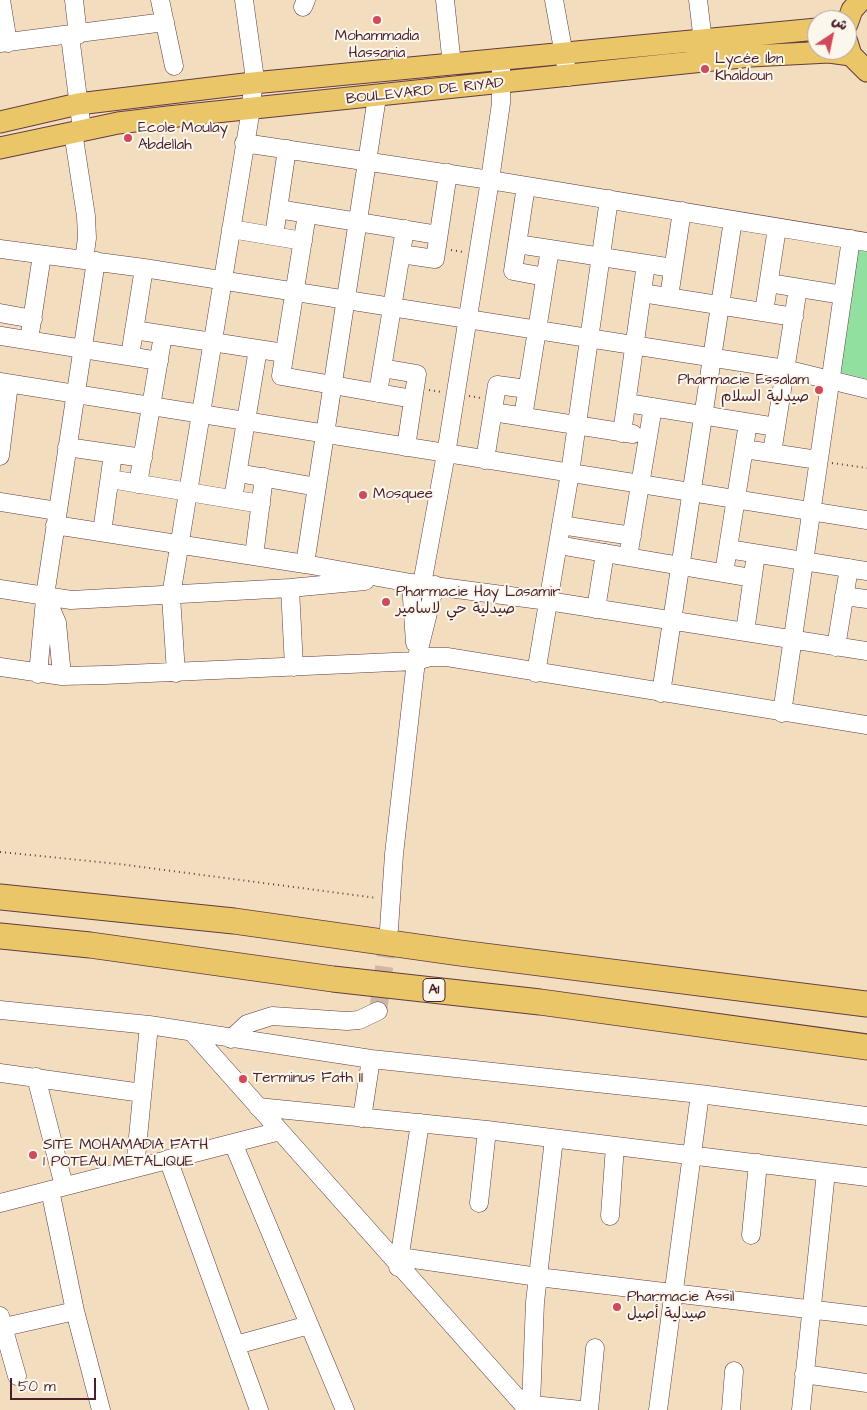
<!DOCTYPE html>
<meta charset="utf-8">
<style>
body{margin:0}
#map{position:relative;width:867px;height:1410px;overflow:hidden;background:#f2ddbe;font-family:"Architects Daughter","Playpen Sans Arabic",sans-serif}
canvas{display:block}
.north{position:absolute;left:807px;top:10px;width:50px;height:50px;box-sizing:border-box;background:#fbf7ec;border:1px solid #b4a19f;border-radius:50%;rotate:34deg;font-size:14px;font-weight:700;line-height:20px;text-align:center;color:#4a1f2b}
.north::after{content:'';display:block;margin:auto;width:18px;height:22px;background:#d1495b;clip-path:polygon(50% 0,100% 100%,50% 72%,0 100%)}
.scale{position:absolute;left:10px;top:1378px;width:86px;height:22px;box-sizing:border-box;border:2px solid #4a1f2b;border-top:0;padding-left:6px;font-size:15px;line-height:18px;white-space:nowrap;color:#4a1f2b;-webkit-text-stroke:4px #fbf7ec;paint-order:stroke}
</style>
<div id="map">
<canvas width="867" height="1410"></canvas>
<div class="north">ش</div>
<div class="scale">50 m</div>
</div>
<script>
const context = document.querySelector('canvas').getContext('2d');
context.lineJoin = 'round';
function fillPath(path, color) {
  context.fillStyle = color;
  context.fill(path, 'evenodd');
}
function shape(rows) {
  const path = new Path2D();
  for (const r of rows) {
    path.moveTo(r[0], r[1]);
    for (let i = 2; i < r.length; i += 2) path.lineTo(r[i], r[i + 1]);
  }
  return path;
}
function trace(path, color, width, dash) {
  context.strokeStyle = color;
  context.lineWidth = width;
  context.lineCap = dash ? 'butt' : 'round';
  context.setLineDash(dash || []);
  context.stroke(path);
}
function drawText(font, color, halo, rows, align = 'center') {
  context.font = font + ' "Architects Daughter","Playpen Sans Arabic",sans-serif';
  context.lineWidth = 4;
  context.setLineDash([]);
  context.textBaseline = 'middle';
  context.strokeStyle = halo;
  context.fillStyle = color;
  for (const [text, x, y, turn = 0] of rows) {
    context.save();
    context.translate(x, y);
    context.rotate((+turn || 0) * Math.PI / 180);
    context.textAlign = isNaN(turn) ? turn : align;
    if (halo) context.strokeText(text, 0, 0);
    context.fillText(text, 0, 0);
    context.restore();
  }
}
fillPath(shape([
 [853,247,867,250,867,379,834,371]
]), '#91e09f');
trace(shape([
 [378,1011,389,932]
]), '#d0b7a1', 18, [18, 9]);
const minor = shape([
 [1,0,8,43],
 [74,0,78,35],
 [160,0,174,66],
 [445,0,452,65],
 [554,0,568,77],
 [698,0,703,41],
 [303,7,306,0],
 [70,36,82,130],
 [0,43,165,22],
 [73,132,86,216,87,238,84,260],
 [244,143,490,180,867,242],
 [526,186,513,271,545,277],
 [278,209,438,235],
 [307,214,281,376,413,399],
 [231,229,303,241],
 [274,236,287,149],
 [517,244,550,249],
 [0,249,144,268,785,369,867,389],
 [401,254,435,259,448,173],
 [769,283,843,295],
 [642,293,794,317],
 [669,297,682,211],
 [764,312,777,228],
 [0,313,33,319],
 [134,330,284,353],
 [1,336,159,361],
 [29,340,42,255],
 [130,356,144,268],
 [382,368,417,374,406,447],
 [0,382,867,520],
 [378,393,405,229],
 [627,403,776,427],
 [653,407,628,557,752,578],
 [493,412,633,434],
 [523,417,550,249,673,268],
 [622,433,646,264],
 [67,447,143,458],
 [744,449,818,460],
 [772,453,798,288],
 [0,456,9,384],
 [485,460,497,385,527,389],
 [238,473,317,487],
 [110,479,261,504],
 [138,484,163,335],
 [233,499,258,349],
 [0,502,57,511],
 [55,525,305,564,411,583,548,601,867,651],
 [561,525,632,536],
 [102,532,113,454],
 [558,545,628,557],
 [728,549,867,571],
 [254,556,264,477],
 [305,564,377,97],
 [724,573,748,423],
 [411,583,415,643],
 [422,584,446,454,490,180,501,103,501,59],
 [290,588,294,667],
 [0,589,71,600,290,588,365,581],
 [844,596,867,599],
 [46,597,57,623,62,676],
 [596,609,605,553],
 [745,632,756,554],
 [836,647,849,568],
 [0,667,62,676,105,675,416,661,430,657,447,657,867,725],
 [176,673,171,596,251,109,254,72,244,0],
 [536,673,570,473,609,199],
 [38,674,46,589,96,261],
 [661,693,733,220],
 [782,713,851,239],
 [389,929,394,854,416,661,435,585],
 [0,1010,149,1025,371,1059,700,1094,867,1116],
 [192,1032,528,1410],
 [231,1039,247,1024,272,1016,347,1021,359,1020,378,1011],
 [0,1073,142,1093],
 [36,1077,64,1186],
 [258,1107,487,1130,867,1177],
 [362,1118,371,1059],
 [233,1143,345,1410],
 [168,1159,259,1410],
 [135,1168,149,1025],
 [50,1190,75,1311,101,1410],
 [0,1203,280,1131],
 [479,1203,487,1130],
 [610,1216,615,1146],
 [751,1235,758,1163],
 [400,1257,538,1277,867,1316],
 [398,1267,420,1123],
 [0,1316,17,1376],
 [0,1328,75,1311],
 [236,1345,309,1325],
 [804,1374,867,1383],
 [523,1404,581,1410],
 [531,1404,535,1302,554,1139],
 [589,1410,595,1348],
 [658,1410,700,1094],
 [731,1410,734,1371],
 [801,1410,826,1172]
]);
const major = shape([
 [847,24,852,10,861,0],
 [847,42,851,55,867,71],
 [0,122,78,104,253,83,817,29],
 [0,148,118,123,168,117,751,56,829,52,851,55]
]);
const highway = shape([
 [0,897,234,921,460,953,867,1004],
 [0,936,90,945,333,979,540,1002,867,1047]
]);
trace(minor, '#633c41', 19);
trace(major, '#633c41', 23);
trace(highway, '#633c41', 27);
trace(shape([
 [451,250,464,252],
 [429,390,442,392],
 [469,396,481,398],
 [832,463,867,468],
 [0,852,119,864,377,898]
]), '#633c41', 2, [1, 4]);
trace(minor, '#fff', 18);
trace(major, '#ebc669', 21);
trace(highway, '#ebc669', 25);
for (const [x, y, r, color] of [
 [377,20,5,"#d1495b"],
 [705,69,5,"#d1495b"],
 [128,138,5,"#d1495b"],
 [819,390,5,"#d1495b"],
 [363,495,5,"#d1495b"],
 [386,602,5,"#d1495b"],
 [243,1079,5,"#d1495b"],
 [33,1155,5,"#d1495b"],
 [617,1307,5,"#d1495b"]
]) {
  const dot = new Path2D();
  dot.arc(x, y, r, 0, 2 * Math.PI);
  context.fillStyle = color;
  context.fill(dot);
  trace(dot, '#fbf7ec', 2);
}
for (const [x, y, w] of [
 [434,990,22]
]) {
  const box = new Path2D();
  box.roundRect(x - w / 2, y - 11.5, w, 23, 4);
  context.fillStyle = '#fbf7ec';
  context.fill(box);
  trace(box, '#4a1f2b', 1);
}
drawText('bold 14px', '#4a1f2b', null, [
 ["A1",434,990]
]);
drawText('15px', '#4a1f2b', '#fbf7ec', [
 ["Mohammadia",377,37,"center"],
 ["Hassania",377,54,"center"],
 ["Lycée Ibn",715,60],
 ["Khaldoun",715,77],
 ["Ecole Moulay",138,129],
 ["Abdellah",138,146],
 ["Pharmacie Essalam",809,381,"right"],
 ["صيدلية السلام",809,398,"right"],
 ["Mosquee",373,495],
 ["Pharmacie Hay Lasamir",396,593],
 ["صيدلية حي لاسامير",396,610],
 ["Terminus Fath II",253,1079],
 ["SITE MOHAMADIA FATH",43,1146],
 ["1 POTEAU METALIQUE",43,1163],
 ["Pharmacie Assil",627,1298],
 ["صيدلية أصيل",627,1315]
], 'left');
drawText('15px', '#4a1f2b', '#fbf7ec', [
 ["BOULEVARD DE RIYAD",425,92,-6]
]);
</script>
